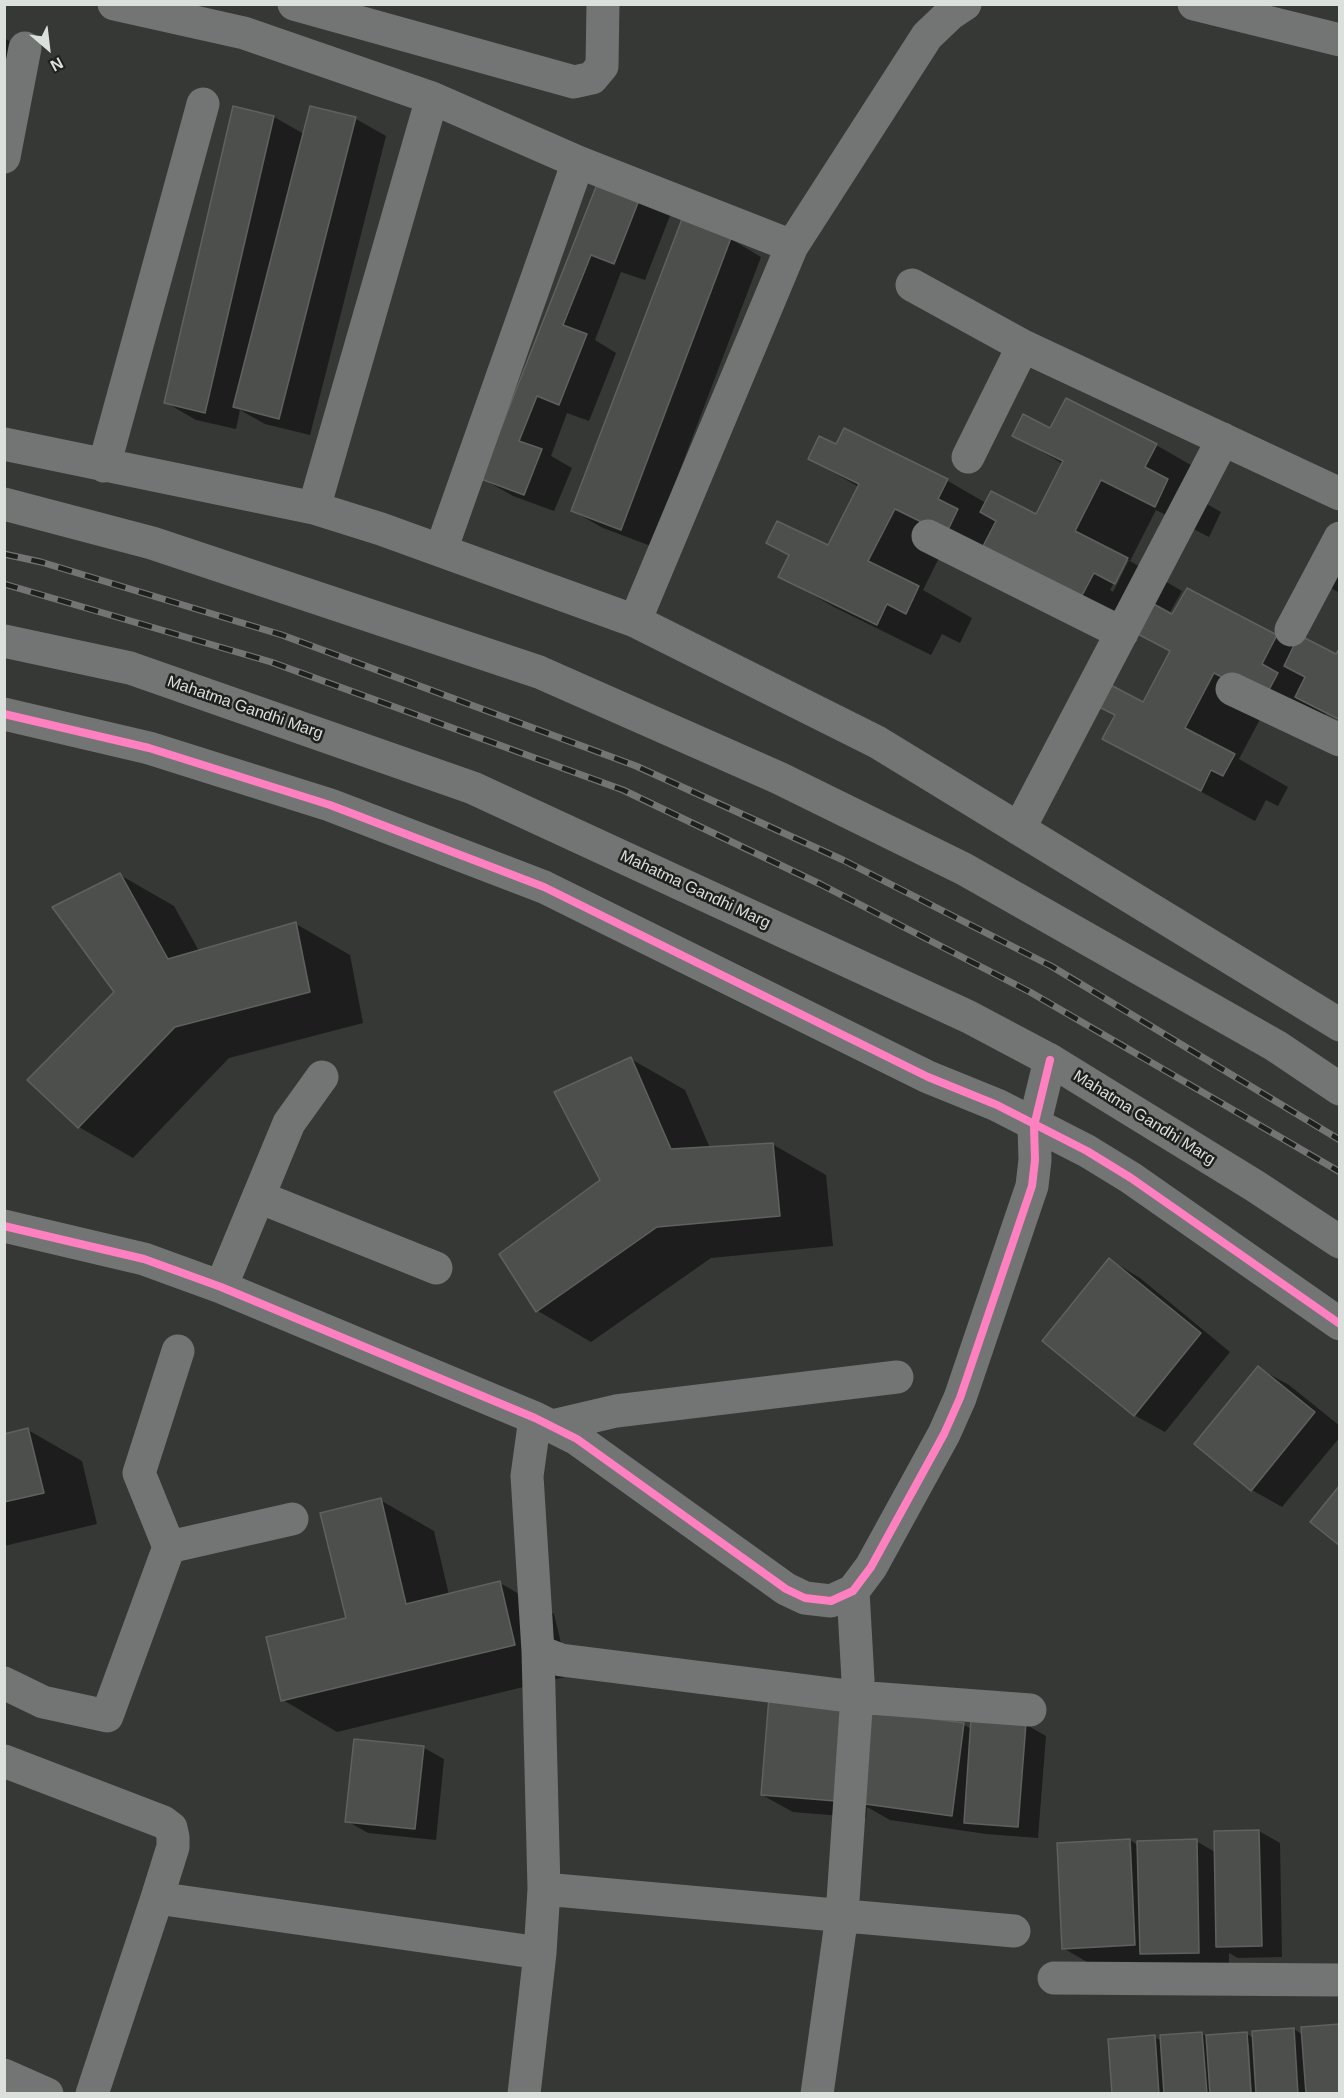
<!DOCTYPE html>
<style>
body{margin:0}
#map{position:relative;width:1344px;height:2098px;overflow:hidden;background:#353835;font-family:Helvetica,sans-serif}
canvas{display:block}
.frame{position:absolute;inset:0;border:6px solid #dce0dc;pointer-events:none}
.north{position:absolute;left:18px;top:18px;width:60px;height:60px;-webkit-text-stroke:4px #1d201d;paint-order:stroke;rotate:152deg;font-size:16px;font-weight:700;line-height:24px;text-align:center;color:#dce0dc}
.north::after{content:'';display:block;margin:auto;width:21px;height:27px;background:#dce0dc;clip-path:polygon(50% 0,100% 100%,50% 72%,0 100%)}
</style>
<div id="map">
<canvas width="1344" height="2098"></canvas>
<div class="frame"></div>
<div class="north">N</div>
</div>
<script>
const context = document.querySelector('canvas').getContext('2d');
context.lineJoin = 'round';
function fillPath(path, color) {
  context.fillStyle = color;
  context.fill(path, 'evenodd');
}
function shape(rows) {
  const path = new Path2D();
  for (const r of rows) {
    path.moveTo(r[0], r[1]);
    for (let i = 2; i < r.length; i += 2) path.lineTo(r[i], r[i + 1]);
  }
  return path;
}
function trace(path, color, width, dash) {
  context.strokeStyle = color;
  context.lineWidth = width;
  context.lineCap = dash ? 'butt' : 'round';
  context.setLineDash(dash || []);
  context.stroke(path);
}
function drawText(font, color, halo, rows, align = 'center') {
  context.font = font + ' Helvetica,sans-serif';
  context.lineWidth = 5;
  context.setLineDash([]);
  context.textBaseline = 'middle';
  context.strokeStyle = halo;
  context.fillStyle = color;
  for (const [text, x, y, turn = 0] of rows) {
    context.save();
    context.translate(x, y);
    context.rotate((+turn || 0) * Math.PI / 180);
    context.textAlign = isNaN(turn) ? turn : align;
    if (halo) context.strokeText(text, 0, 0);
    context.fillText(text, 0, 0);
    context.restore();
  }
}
fillPath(shape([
 [4,38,11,42,4,78],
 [311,107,356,119,386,136,310,435,265,424,240,410,236,429,196,420,165,402,274,117,304,134],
 [601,175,673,208,645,280,621,272,595,340,616,353,589,421,567,413,551,456,572,468,554,511,513,496,483,479],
 [683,221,731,239,761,257,651,546,603,528,573,511],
 [845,430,948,481,986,503,1036,516,1063,464,1014,435,1051,430,1156,445,1210,476,1198,499,1221,512,1209,537,1156,510,1130,561,1182,591,1169,614,1276,637,1295,647,1337,656,1340,651,1340,721,1326,714,1318,729,1269,702,1239,759,1288,787,1278,806,1266,800,1255,821,1104,739,1144,704,1171,651,1134,630,949,538,923,590,972,618,960,643,942,634,931,655,834,607,780,576,829,547,859,487,810,459,837,446],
 [1126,560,1129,560,1113,592,1110,590],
 [1340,564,1340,593,1325,585],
 [120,875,174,906,199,951,296,924,350,955,363,1023,229,1058,133,1158,79,1127,116,993],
 [631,1059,685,1090,710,1148,772,1144,826,1175,833,1246,711,1258,591,1342,538,1311,602,1180],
 [1110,1260,1140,1278,1230,1352,1165,1432,1134,1415],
 [1258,1368,1289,1385,1340,1426,1340,1437,1282,1507,1252,1490],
 [28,1430,82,1461,97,1524,4,1546,4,1435],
 [380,1500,434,1531,449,1595,500,1583,554,1614,569,1676,337,1732,283,1700,347,1619],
 [1025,1724,1046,1736,1038,1838,986,1834,890,1820,867,1807,866,1818,793,1812,762,1795,964,1725,972,1729],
 [424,1748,444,1759,436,1840,368,1833,347,1821],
 [1259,1831,1280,1843,1282,1957,1238,1958,1229,1953,1229,1969,1094,1966,1063,1948,1130,1840,1139,1846,1196,1841,1215,1852],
 [1294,2029,1303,2035,1340,2094,1252,2094,1249,2044,1246,2044,1249,2094,1113,2094,1154,2037,1162,2041,1202,2034,1207,2037,1246,2033,1253,2038]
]), '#0007');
const building = shape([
 [233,106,274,116,205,413,164,403,233,106],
 [310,106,356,117,279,419,233,407,310,106],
 [601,174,643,190,614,264,591,255,563,325,587,334,559,405,537,396,519,441,542,449,524,495,481,479,601,174],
 [682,219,731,238,621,530,571,511,682,219],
 [1066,398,1157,444,1145,467,1168,479,1155,507,1101,480,1075,531,1128,558,1115,584,1094,573,1079,601,980,552,996,521,980,512,991,491,1036,514,1063,461,1012,436,1023,414,1050,428,1066,398],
 [844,428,948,479,938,499,958,509,946,534,895,509,868,561,919,586,906,614,887,604,877,625,778,577,789,555,766,543,777,521,828,545,859,484,808,459,819,436,836,444,844,428],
 [1187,588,1277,635,1262,664,1278,673,1264,699,1214,673,1185,728,1235,754,1223,776,1211,770,1201,791,1102,739,1115,715,1095,705,1107,683,1143,702,1170,651,1134,632,1150,602,1172,614,1187,588],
 [1299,635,1336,654,1340,648,1340,720,1295,697,1305,677,1284,666,1299,635],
 [120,873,168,959,296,922,310,992,175,1027,78,1128,27,1080,114,992,52,907,120,873],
 [631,1057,671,1149,773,1143,780,1216,657,1227,536,1312,499,1254,600,1180,554,1092,631,1057],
 [1109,1258,1201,1333,1134,1416,1042,1341,1109,1258],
 [1258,1366,1315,1412,1251,1491,1194,1444,1258,1366],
 [28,1428,44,1493,4,1502,4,1434,28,1428],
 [1340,1485,1340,1546,1310,1522,1340,1485],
 [381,1498,406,1604,500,1581,515,1645,281,1701,266,1637,346,1618,320,1513,381,1498],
 [769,1697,844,1703,836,1801,761,1795,769,1697],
 [870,1711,964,1723,952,1816,858,1803,870,1711],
 [971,1719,1026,1723,1018,1827,964,1823,971,1719],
 [354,1739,424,1746,415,1829,345,1822,354,1739],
 [1259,1830,1262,1946,1216,1947,1214,1831,1259,1830],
 [1130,1839,1135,1945,1062,1949,1057,1843,1130,1839],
 [1197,1839,1199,1953,1140,1954,1137,1841,1197,1839],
 [1340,2024,1340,2094,1306,2094,1301,2027,1340,2024],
 [1294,2028,1298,2094,1256,2094,1252,2031,1294,2028],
 [1202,2032,1207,2094,1164,2094,1160,2035,1202,2032],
 [1247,2032,1251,2094,1210,2094,1206,2035,1247,2032],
 [1155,2035,1159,2094,1112,2094,1108,2039,1155,2035]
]);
fillPath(building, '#4d4f4d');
trace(building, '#5f615f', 1.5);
trace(shape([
 [114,4,244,33,432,98,578,162,792,246],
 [294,4,574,82,592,78,602,66,603,4],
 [1194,4,1340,40],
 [4,157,25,48],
 [912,285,1023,346,1340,494],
 [4,444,314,508,381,529,635,621,877,742,1340,1025],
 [968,457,1023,346],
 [104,466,203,104],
 [314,508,432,98],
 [928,536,1122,633],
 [441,550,578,162],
 [635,621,792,246,927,36,950,14,965,4],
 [1291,630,1340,538],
 [1232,689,1340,740],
 [4,714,149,748,330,805,544,887,928,1077,997,1105,1087,1151,1131,1178,1340,1324],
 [1019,829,1223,439],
 [259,1197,436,1268],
 [4,1226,144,1259,221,1287,535,1418,577,1439,786,1589,805,1598,831,1601,853,1591,871,1567,944,1434,960,1398,1032,1186,1035,1160,1034,1126,1050,1060],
 [221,1287,289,1123,322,1077],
 [552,1426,616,1411,897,1377],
 [169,1547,292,1519],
 [538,1651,561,1660,856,1697,1030,1710],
 [4,1683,43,1702,107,1716,169,1547,139,1473,178,1351],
 [4,1761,163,1822,171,1828,173,1837,173,1847,157,1898,92,2094],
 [544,1889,1014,1931],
 [157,1898,540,1953],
 [1054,1978,1340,1980],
 [4,2075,47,2094],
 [524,2094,540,1953,544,1889,538,1651,527,1476,535,1418],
 [817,2094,842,1915,858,1680,853,1591]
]), '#737474', 33);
trace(shape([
 [4,504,152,543,539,672,779,778,964,869,1276,1046,1340,1089],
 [4,641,130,668,473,788,969,1017,1050,1060,1255,1186,1340,1242]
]), '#737474', 33);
const rail = shape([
 [4,554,41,562,282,635,636,766,843,860,1051,966,1340,1140],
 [4,584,271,662,623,790,820,884,1030,992,1340,1172]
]);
trace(rail, '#737473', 7);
trace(rail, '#1d201d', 4.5, [14]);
trace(shape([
 [4,714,149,748,330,805,544,887,928,1077,997,1105,1087,1151,1131,1178,1340,1324],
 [4,1226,144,1259,221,1287,535,1418,577,1439,786,1589,805,1598,831,1601,853,1591,871,1567,944,1434,960,1398,1032,1186,1035,1160,1034,1126,1050,1060]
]), '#ff80c0', 8);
drawText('16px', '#dce0dc', '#1d201d', [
 ["Mahatma Gandhi Marg",245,708,19],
 ["Mahatma Gandhi Marg",695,890,25],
 ["Mahatma Gandhi Marg",1144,1118,32]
]);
</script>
